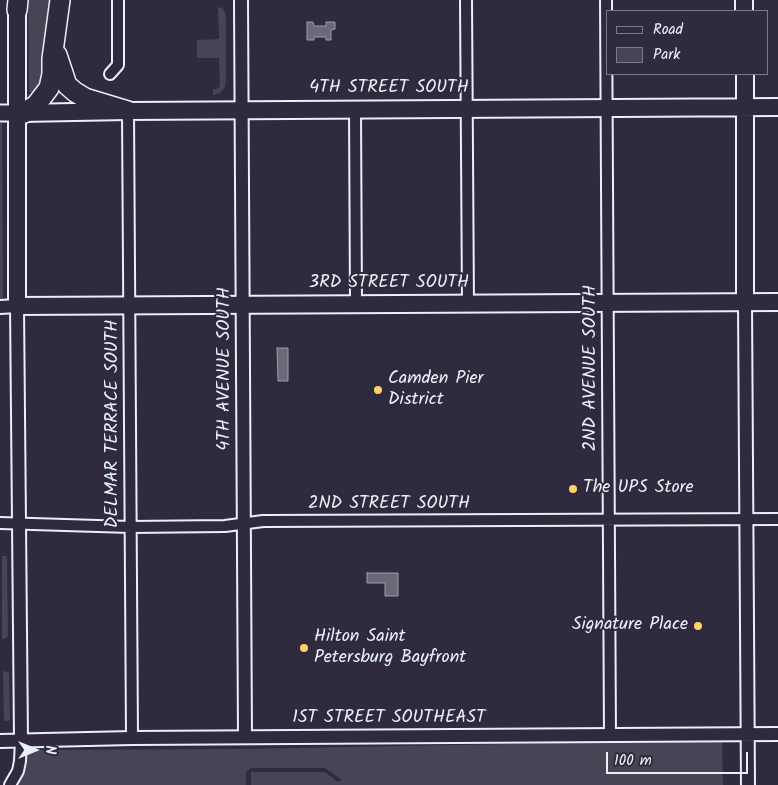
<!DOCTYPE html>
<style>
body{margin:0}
#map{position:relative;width:778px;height:785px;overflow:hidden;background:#2f2a3d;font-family:Kalam,sans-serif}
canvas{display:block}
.legend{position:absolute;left:606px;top:10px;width:162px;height:65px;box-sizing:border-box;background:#2f2a3d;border:1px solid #797a88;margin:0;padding:6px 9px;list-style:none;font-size:15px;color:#e8f1f8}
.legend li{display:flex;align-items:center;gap:10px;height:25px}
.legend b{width:25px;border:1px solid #797a88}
.north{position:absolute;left:10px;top:725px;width:50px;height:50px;-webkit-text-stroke:4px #2f2a3d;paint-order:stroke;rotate:90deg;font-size:14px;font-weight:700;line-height:20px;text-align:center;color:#e8f1f8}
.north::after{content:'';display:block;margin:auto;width:18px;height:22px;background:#e8f1f8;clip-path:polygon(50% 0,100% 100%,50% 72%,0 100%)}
.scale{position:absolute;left:606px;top:752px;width:142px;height:22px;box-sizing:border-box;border:2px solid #e8f1f8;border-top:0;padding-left:6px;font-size:15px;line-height:18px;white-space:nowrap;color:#e8f1f8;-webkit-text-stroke:4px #2f2a3d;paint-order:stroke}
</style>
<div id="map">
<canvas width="778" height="785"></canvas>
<ul class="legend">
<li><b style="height:6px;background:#2f2a3d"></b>Road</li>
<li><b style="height:14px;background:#464455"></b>Park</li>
</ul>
<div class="north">N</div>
<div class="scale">100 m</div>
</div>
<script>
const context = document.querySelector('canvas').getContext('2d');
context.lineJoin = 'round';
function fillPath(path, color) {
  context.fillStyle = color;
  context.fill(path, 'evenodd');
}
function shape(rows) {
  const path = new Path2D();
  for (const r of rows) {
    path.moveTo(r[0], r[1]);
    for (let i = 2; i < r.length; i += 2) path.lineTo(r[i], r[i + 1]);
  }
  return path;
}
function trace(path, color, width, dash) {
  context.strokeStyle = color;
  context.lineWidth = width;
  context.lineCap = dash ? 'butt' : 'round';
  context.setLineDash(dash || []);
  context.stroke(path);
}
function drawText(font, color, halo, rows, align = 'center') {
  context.font = font + ' Kalam,sans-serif';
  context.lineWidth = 4;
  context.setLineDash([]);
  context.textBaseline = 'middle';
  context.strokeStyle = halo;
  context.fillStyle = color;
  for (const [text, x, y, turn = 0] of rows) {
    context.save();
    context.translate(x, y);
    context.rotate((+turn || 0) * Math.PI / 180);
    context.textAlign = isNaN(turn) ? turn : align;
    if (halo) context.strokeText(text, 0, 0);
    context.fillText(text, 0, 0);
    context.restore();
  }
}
fillPath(shape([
 [28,0,52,0,49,71,37,93,29,92],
 [222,7,226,15,226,80,225,87,220,93,213,95,213,89,217,89,220,86,219,58,197,58,197,40,219,39,218,8],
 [0,123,2,123,3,300,0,300],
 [2,556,7,556,8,636,5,639,2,639],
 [3,671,9,672,10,720,8,721,4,721],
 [722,740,723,785,251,785,251,772,325,772,338,782,342,780,325,768,251,768,246,772,246,785,16,785,23,772,26,750,240,749]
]), '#464455');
const water = shape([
 [307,22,313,22,314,26,326,26,326,22,335,22,335,29,331,30,331,40,326,40,326,37,314,37,314,40,307,40,307,22],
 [277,348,288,348,288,381,278,381,277,348],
 [367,573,398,573,398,596,385,596,385,583,367,583,367,573]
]);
fillPath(water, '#696978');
trace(water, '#9c9fab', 1);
const minor = shape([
 [466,0,468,304],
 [606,0,610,735],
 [110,74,118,65,118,0],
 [355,109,356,304],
 [128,111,132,738],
 [0,523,130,527,225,526,263,521,778,519],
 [10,785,18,771,20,761,21,740]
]);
const tertiary = shape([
 [241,0,245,737],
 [745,302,748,785],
 [0,307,17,306,21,740],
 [0,741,132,738,778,734]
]);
const secondary = shape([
 [0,113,16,113]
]);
const primary = shape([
 [744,0,744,11],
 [17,10,17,306,778,302],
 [21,113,128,111,778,107],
 [745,302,745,74]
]);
const motorway = shape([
 [17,10,18,0],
 [57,55,67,85,75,92,85,98,128,111],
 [24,113,36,105,49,88,52,74,52,59,60,0]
]);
trace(minor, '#e8f1f8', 14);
trace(tertiary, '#e8f1f8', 16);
trace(secondary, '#e8f1f8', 19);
trace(primary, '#e8f1f8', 20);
trace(motorway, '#e8f1f8', 22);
trace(minor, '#2f2a3d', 10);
trace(tertiary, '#2f2a3d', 12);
trace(secondary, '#2f2a3d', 15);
trace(primary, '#2f2a3d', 16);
trace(motorway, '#2f2a3d', 19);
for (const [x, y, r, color] of [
 [378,390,5,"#ffd166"],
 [573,489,5,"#ffd166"],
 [698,626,5,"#ffd166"],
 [304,648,5,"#ffd166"]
]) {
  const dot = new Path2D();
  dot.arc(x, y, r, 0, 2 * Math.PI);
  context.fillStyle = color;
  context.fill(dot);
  trace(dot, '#2f2a3d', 2);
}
drawText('18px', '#e8f1f8', '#2f2a3d', [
 ["4TH STREET SOUTH",389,89],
 ["3RD STREET SOUTH",389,284],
 ["2ND AVENUE SOUTH",592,368,-90],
 ["4TH AVENUE SOUTH",226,369,-90],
 ["DELMAR TERRACE SOUTH",114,424,-90],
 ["2ND STREET SOUTH",389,505],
 ["1ST STREET SOUTHEAST",389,719]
]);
drawText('18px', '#e8f1f8', '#2f2a3d', [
 ["Camden Pier",388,380],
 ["District",388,401],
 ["The UPS Store",583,489],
 ["Signature Place",688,626,"right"],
 ["Hilton Saint",314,638],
 ["Petersburg Bayfront",314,659]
], 'left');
</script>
